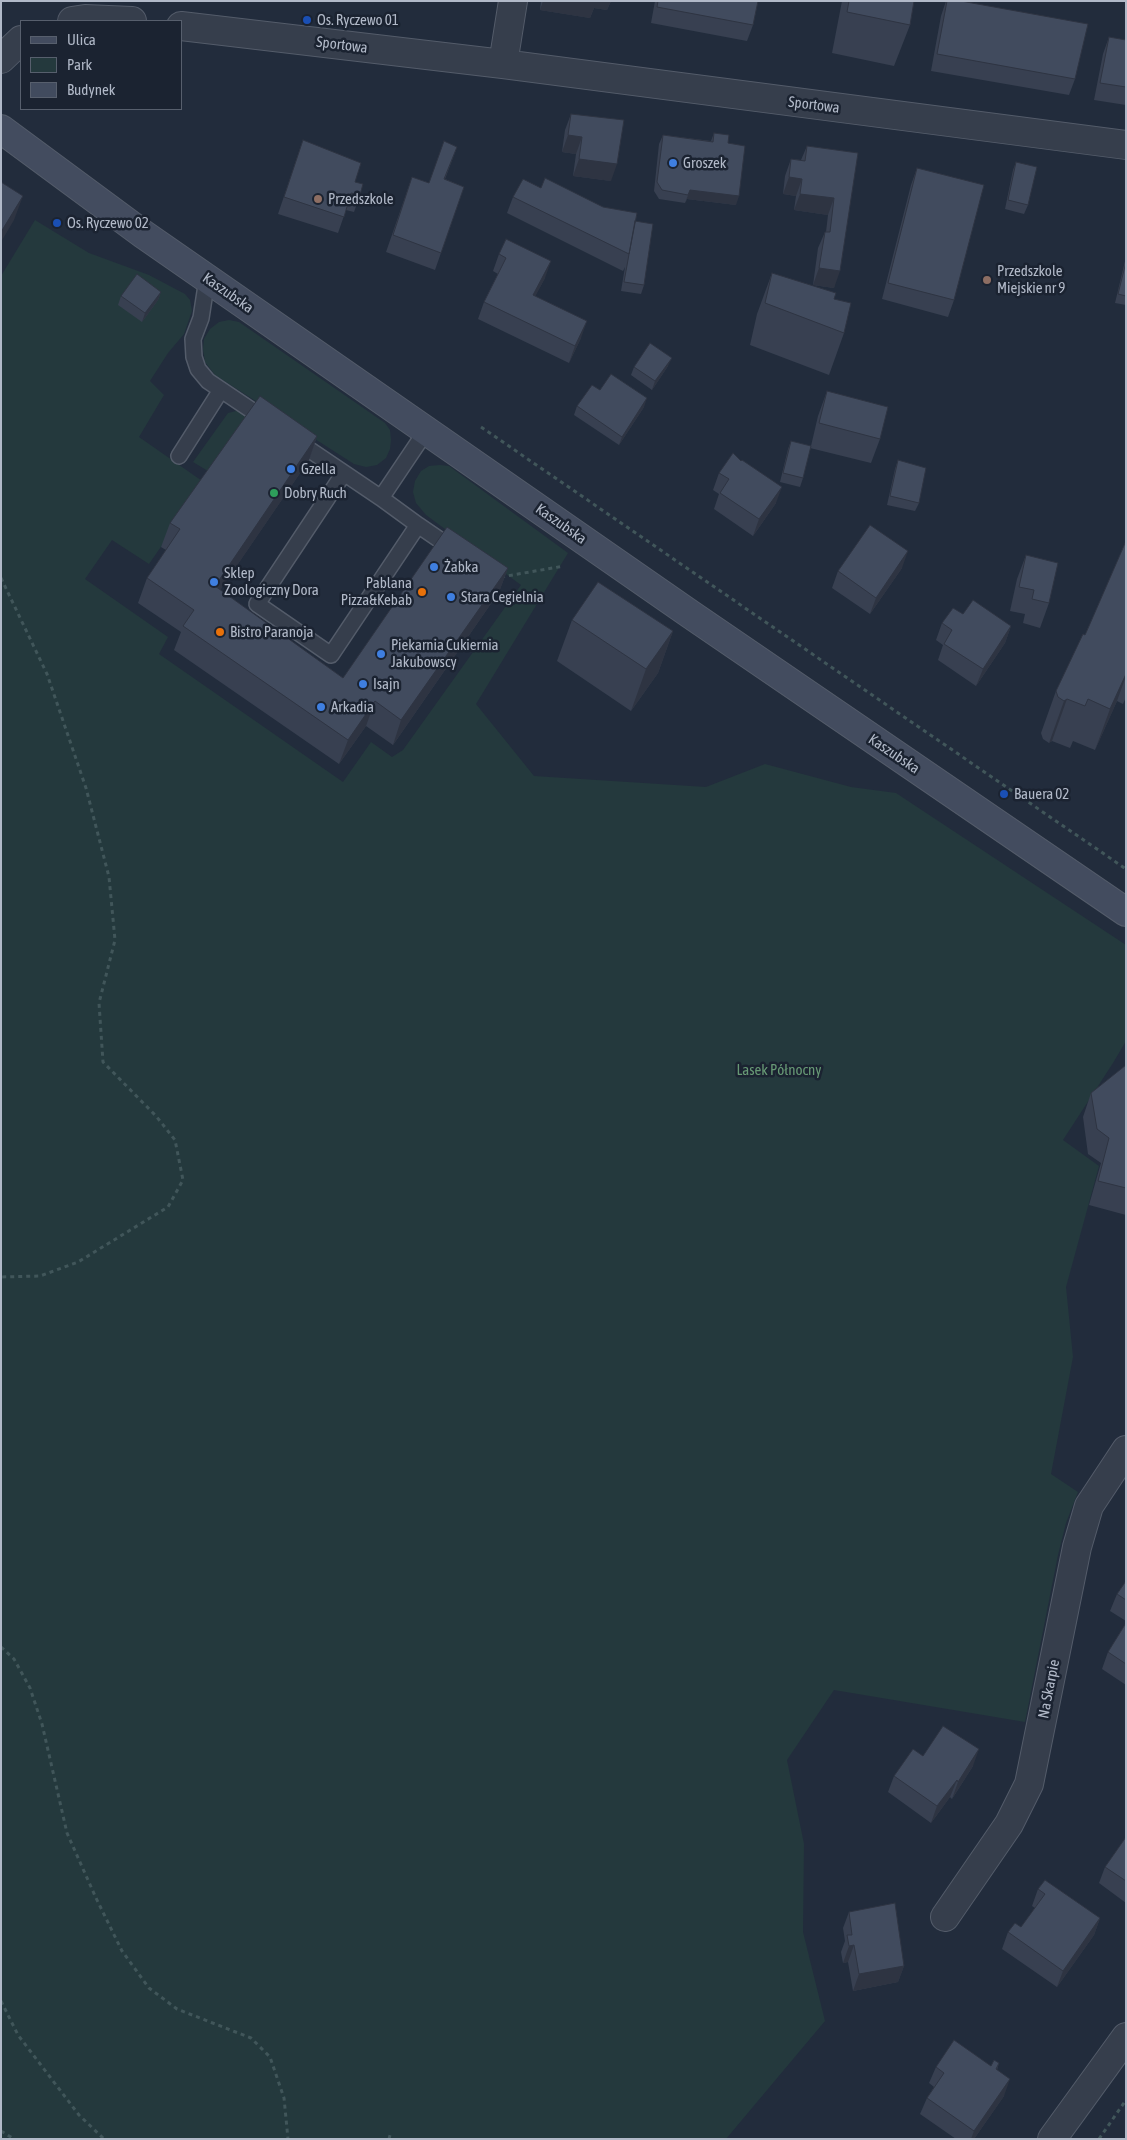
<!DOCTYPE html>
<meta charset="utf-8">
<style>
body{margin:0}
#map{position:relative;width:1127px;height:2140px;overflow:hidden;background:#222c3c;font-family:"Asap Condensed",sans-serif}
canvas{display:block}
.frame{position:absolute;inset:0;border:2px solid #b1b9c8;pointer-events:none}
.legend{position:absolute;left:20px;top:20px;width:162px;height:90px;box-sizing:border-box;background:#1b2331;border:1px solid #575f6d;margin:0;padding:6px 9px;list-style:none;font-size:15px;color:#b1b9c8}
.legend li{display:flex;align-items:center;gap:10px;height:25px}
.legend b{width:25px;border:1px solid #575f6d}
</style>
<div id="map">
<canvas width="1127" height="2140"></canvas>
<div class="frame"></div>
<ul class="legend">
<li><b style="height:6px;background:#434c5f"></b>Ulica</li>
<li><b style="height:14px;background:#24393d"></b>Park</li>
<li><b style="height:14px;background:#414b5e"></b>Budynek</li>
</ul>
</div>
<script>
const context = document.querySelector('canvas').getContext('2d');
context.lineJoin = 'round';
function fillPath(path, color) {
  context.fillStyle = color;
  context.fill(path, 'evenodd');
}
function shape(rows) {
  const path = new Path2D();
  for (const r of rows) {
    path.moveTo(r[0], r[1]);
    for (let i = 2; i < r.length; i += 2) path.lineTo(r[i], r[i + 1]);
  }
  return path;
}
function trace(path, color, width, dash) {
  context.strokeStyle = color;
  context.lineWidth = width;
  context.lineCap = dash ? 'butt' : 'round';
  context.setLineDash(dash || []);
  context.stroke(path);
}
function drawText(font, color, halo, rows, align = 'center') {
  context.font = font + ' "Asap Condensed",sans-serif';
  context.lineWidth = 5;
  context.setLineDash([]);
  context.textBaseline = 'middle';
  context.strokeStyle = halo;
  context.fillStyle = color;
  for (const [text, x, y, turn = 0] of rows) {
    context.save();
    context.translate(x, y);
    context.rotate((+turn || 0) * Math.PI / 180);
    context.textAlign = isNaN(turn) ? turn : align;
    if (halo) context.strokeText(text, 0, 0);
    context.fillText(text, 0, 0);
    context.restore();
  }
}
fillPath(shape([
 [35,220,89,253,149,275,185,294,190,300,192,311,184,334,168,353,150,381,164,395,139,437,205,483,149,564,112,540,85,579,168,637,159,654,343,782,371,742,392,757,403,750,521,585,426,515,416,503,413,492,415,481,421,471,429,466,440,465,449,466,568,553,476,704,534,776,706,787,765,764,851,787,896,793,1126,945,1126,1041,1113,1063,1063,1140,1099,1166,1066,1287,1073,1357,1051,1474,1078,1492,1066,1523,1058,1555,1025,1722,834,1690,787,1760,804,1844,803,1932,825,2021,726,2139,1,2139,1,276],
 [229,320,239,322,385,423,390,430,391,440,390,449,386,458,377,465,366,467,354,464,215,375,205,362,203,349,204,339,210,329,219,322],
 [240,410,249,417,208,471,193,462,228,413]
]), '#24393d');
const lane = shape([
 [207,279,201,318,193,339,194,357,198,369,208,381,266,420],
 [295,440,344,473],
 [179,456,221,390],
 [381,498,418,525,331,655,257,604,344,473,381,498,426,431],
 [418,525,456,551]
]);
const street = shape([
 [72,21,85,19,132,21],
 [181,26,503,64,1126,145],
 [1,59,21,40],
 [503,64,513,1],
 [945,1917,1009,1824,1029,1784,1077,1547,1089,1506,1126,1450],
 [1052,2139,1126,2037]
]);
const secondary = shape([
 [1,129,143,234,690,614,1126,912]
]);
trace(lane, '#545c6a', 18);
trace(street, '#545c6a', 30);
trace(secondary, '#545c6a', 30);
trace(shape([
 [481,427,1126,869],
 [501,577,564,566],
 [1,578,47,674,86,788,109,877,115,940,99,1003,103,1062,156,1116,175,1140,183,1180,168,1207,78,1262,40,1276,1,1277],
 [1,1647,14,1659,30,1688,42,1724,67,1833,96,1898,122,1951,149,1988,177,2009,251,2038,270,2057,284,2098,288,2139],
 [1,2001,18,2035,79,2115,104,2139],
 [1,2131,14,2139],
 [389,2139,390,2135],
 [1099,2139,1126,2100]
]), '#41565a', 3, [4, 4]);
trace(lane, '#363e4c', 15);
trace(street, '#363e4c', 28);
trace(secondary, '#434c5f', 28);
fillPath(shape([
 [541,1,611,1,607,10,594,8,590,18,540,10],
 [655,1,758,1,753,25,747,41,651,23],
 [842,1,914,1,910,25,894,66,832,53],
 [946,1,961,1,1075,79,1069,95,931,71,941,16],
 [1109,37,1126,40,1126,105,1094,100,1103,54],
 [571,114,611,181,573,176,576,154,562,152,565,130],
 [714,133,728,143,736,205,687,199,685,203,659,199,654,191,659,144,663,135,711,141],
 [303,140,355,182,360,195,354,212,346,210,338,233,278,214],
 [807,146,858,153,834,288,813,285,818,248,825,232,826,232,828,215,794,210,796,196,783,194,785,176,791,159,801,160],
 [457,147,445,179,464,187,435,270,386,252,412,177,429,183],
 [1016,162,1028,205,1024,214,1005,209,1013,170],
 [917,168,954,300,948,317,882,299,911,185],
 [541,188,603,207,635,221,644,285,641,294,621,291,625,267,623,271,507,213,513,197],
 [499,254,545,278,535,296,581,338,569,363,478,319,484,302,498,274,493,271],
 [1126,257,1126,305,1115,303],
 [772,273,834,299,844,333,829,375,750,345,757,314],
 [161,292,158,300,142,322,118,305,121,296],
 [668,366,652,390,631,375,634,367],
 [600,390,644,407,619,445,574,415,577,406],
 [827,391,880,439,871,463,810,448,803,478,800,487,780,482,788,449,791,441,811,446,818,416],
 [317,436,309,460,220,590,343,678,508,568,499,592,393,745,366,726,339,764,174,650,181,632,138,603,147,578,166,550,161,547,170,523],
 [898,460,919,503,915,511,887,505,895,469],
 [719,473,776,503,753,536,714,509,719,494,713,490],
 [1126,541,1126,697,1123,704,1117,701,1095,750,1073,741,1070,748,1052,741,1049,743,1043,739,1041,733,1056,691,1085,635],
 [1026,555,1049,603,1040,628,1023,623,1025,614,1010,611,1017,579],
 [902,568,870,614,832,588,838,571],
 [963,614,1011,626,1005,643,976,686,938,660,943,645,936,640,942,623],
 [572,620,673,631,658,673,631,711,557,661],
 [1126,1065,1126,1215,1089,1205,1101,1163,1088,1154,1083,1117,1091,1093],
 [1126,1581,1126,1621,1110,1611,1117,1594],
 [1126,1623,1126,1685,1102,1669,1108,1652],
 [923,1756,973,1766,952,1799,950,1797,931,1823,888,1792,894,1776],
 [1126,1837,1126,1903,1099,1883,1105,1867],
 [1038,1889,1100,1918,1094,1935,1057,1987,1002,1949,1008,1932,1021,1927,1035,1908,1032,1906],
 [849,1912,904,1966,898,1982,853,1991,848,1962,843,1963,841,1952,845,1941,843,1928],
 [999,2063,997,2070,1004,2096,974,2139,956,2139,920,2114,927,2098,934,2087,929,2083,936,2067,991,2066]
]), '#384051');
fillPath(shape([
 [543,1,611,1,607,10,594,8,590,18,540,10],
 [568,135,582,137,576,154,562,152],
 [579,159,617,164,611,181,573,176],
 [789,177,802,179,796,196,783,194],
 [690,190,739,196,736,205,687,199,685,203],
 [800,194,834,198,828,215,794,210],
 [23,196,14,220,1,242,1,232],
 [551,261,545,278,527,312,533,295],
 [819,268,840,271,834,288,813,285],
 [161,292,158,300,142,322,145,313],
 [587,321,581,338,569,363,575,346],
 [672,358,668,366,652,390,655,381],
 [647,398,644,407,619,445,622,437],
 [317,436,309,460,206,611,215,586],
 [782,487,776,503,753,536,759,519],
 [908,551,902,568,870,614,876,598],
 [508,568,499,592,393,745,401,720],
 [1011,626,1005,643,976,686,983,669],
 [673,631,658,673,631,711,646,669],
 [1126,674,1126,676,1117,701,1095,750,1110,709],
 [1067,699,1052,741,1049,743,1064,701],
 [375,701,366,726,339,764,348,740],
 [979,1749,973,1766,952,1799,958,1782],
 [957,1780,950,1797,931,1823,937,1806],
 [1100,1918,1094,1935,1057,1987,1063,1971],
 [854,1945,848,1962,843,1963,849,1946],
 [904,1966,898,1982,853,1991,859,1974],
 [1010,2079,1004,2096,974,2139,971,2139,974,2131]
]), '#2e3442');
const building = shape([
 [658,1,758,1,753,25,657,7,658,1],
 [849,1,914,1,910,25,847,12,849,1],
 [947,1,961,1,1088,24,1075,79,937,54,947,1],
 [1109,37,1126,40,1126,87,1100,83,1109,37],
 [571,114,624,120,617,164,579,159,582,137,568,135,571,114],
 [714,133,729,135,728,143,745,146,739,196,690,190,688,195,662,190,657,182,663,135,713,142,714,133],
 [303,140,361,163,355,182,363,184,360,195,351,193,344,217,284,197,303,140],
 [444,141,457,147,444,179,464,187,441,253,393,235,412,177,429,183,444,141],
 [807,146,858,153,840,271,819,268,825,232,830,232,834,198,800,194,802,179,789,177,791,159,805,161,807,146],
 [1016,162,1037,167,1028,205,1008,200,1016,162],
 [917,168,984,185,954,300,888,283,917,168],
 [545,178,603,207,637,213,629,254,513,197,523,179,541,188,545,178],
 [1,182,23,196,1,232,1,182],
 [635,221,653,224,644,285,624,282,635,221],
 [506,239,551,261,533,295,587,321,575,346,484,302,506,258,499,254,506,239],
 [1126,262,1126,296,1118,294,1126,262],
 [772,273,836,293,834,299,851,303,844,333,765,303,772,273],
 [137,274,161,292,145,313,121,296,137,274],
 [650,343,672,358,655,381,634,367,650,343],
 [611,374,647,398,622,437,577,406,592,385,600,390,611,374],
 [827,391,888,407,880,439,819,423,827,391],
 [260,396,317,436,215,586,343,678,447,527,508,568,401,720,375,701,348,740,183,626,194,610,147,578,180,529,170,523,260,396],
 [791,441,811,446,803,478,783,473,791,441],
 [733,453,741,461,742,460,782,487,759,519,720,493,729,479,719,473,733,453],
 [898,460,926,468,919,503,890,496,898,460],
 [870,525,908,551,876,598,838,571,870,525],
 [1126,541,1126,674,1110,709,1088,699,1085,706,1067,699,1064,701,1058,697,1056,691,1083,634,1085,635,1089,626,1126,541],
 [1026,555,1058,563,1049,603,1032,599,1034,590,1019,587,1026,555],
 [598,582,673,631,646,669,572,620,598,582],
 [973,600,1011,626,983,669,944,644,952,630,942,623,953,608,963,614,973,600],
 [1126,1065,1126,1188,1098,1181,1109,1138,1097,1129,1091,1093,1126,1065],
 [1126,1581,1126,1600,1117,1594,1126,1581],
 [1126,1623,1126,1664,1108,1652,1126,1623],
 [943,1726,979,1749,958,1782,957,1780,937,1806,894,1776,913,1749,923,1756,943,1726],
 [1126,1837,1126,1881,1105,1867,1126,1837],
 [1045,1880,1100,1918,1063,1971,1008,1932,1015,1923,1021,1927,1045,1894,1038,1889,1045,1880],
 [895,1903,904,1966,859,1974,854,1945,849,1946,847,1935,852,1935,849,1912,895,1903],
 [954,2040,991,2066,994,2060,999,2063,996,2069,1010,2079,974,2131,927,2098,944,2073,936,2067,954,2040]
]);
fillPath(building, '#414b5e');
trace(building, '#2e3442', 1);
for (const [x, y, r, color] of [
 [307,20,5,"#1a4fb4"],
 [673,163,5,"#3f7fe0"],
 [318,199,5,"#8d6e63"],
 [57,223,5,"#1a4fb4"],
 [987,280,5,"#8d6e63"],
 [291,469,5,"#3f7fe0"],
 [274,493,5,"#2e9e5b"],
 [434,567,5,"#3f7fe0"],
 [214,582,5,"#3f7fe0"],
 [422,592,5,"#e8710a"],
 [451,597,5,"#3f7fe0"],
 [220,632,5,"#e8710a"],
 [381,654,5,"#3f7fe0"],
 [363,684,5,"#3f7fe0"],
 [321,707,5,"#3f7fe0"],
 [1004,794,5,"#1a4fb4"]
]) {
  const dot = new Path2D();
  dot.arc(x, y, r, 0, 2 * Math.PI);
  context.fillStyle = color;
  context.fill(dot);
  trace(dot, '#1b2331', 2);
}
drawText('15px', '#b1b9c8', '#1b2331', [
 ["Os. Ryczewo 01",317,20],
 ["Groszek",683,163],
 ["Przedszkole",328,199],
 ["Os. Ryczewo 02",67,223],
 ["Przedszkole",997,271],
 ["Miejskie nr 9",997,288],
 ["Gzella",301,469],
 ["Dobry Ruch",284,493],
 ["Żabka",444,567],
 ["Sklep",224,573],
 ["Zoologiczny Dora",224,590],
 ["Pablana",412,583,"right"],
 ["Pizza&Kebab",412,600,"right"],
 ["Stara Cegielnia",461,597],
 ["Bistro Paranoja",230,632],
 ["Piekarnia Cukiernia",391,645],
 ["Jakubowscy",391,662],
 ["Isajn",373,684],
 ["Arkadia",331,707],
 ["Bauera 02",1014,794]
], 'left');
drawText('15px', '#b1b9c8', '#1b2331', [
 ["Sportowa",342,45,7],
 ["Sportowa",814,105,7],
 ["Kaszubska",228,293,35],
 ["Kaszubska",561,524,35],
 ["Kaszubska",894,754,34],
 ["Na Skarpie",1049,1689,-79]
]);
drawText('15px', '#679975', '#1b2331', [
 ["Lasek Północny",779,1070]
]);
</script>
